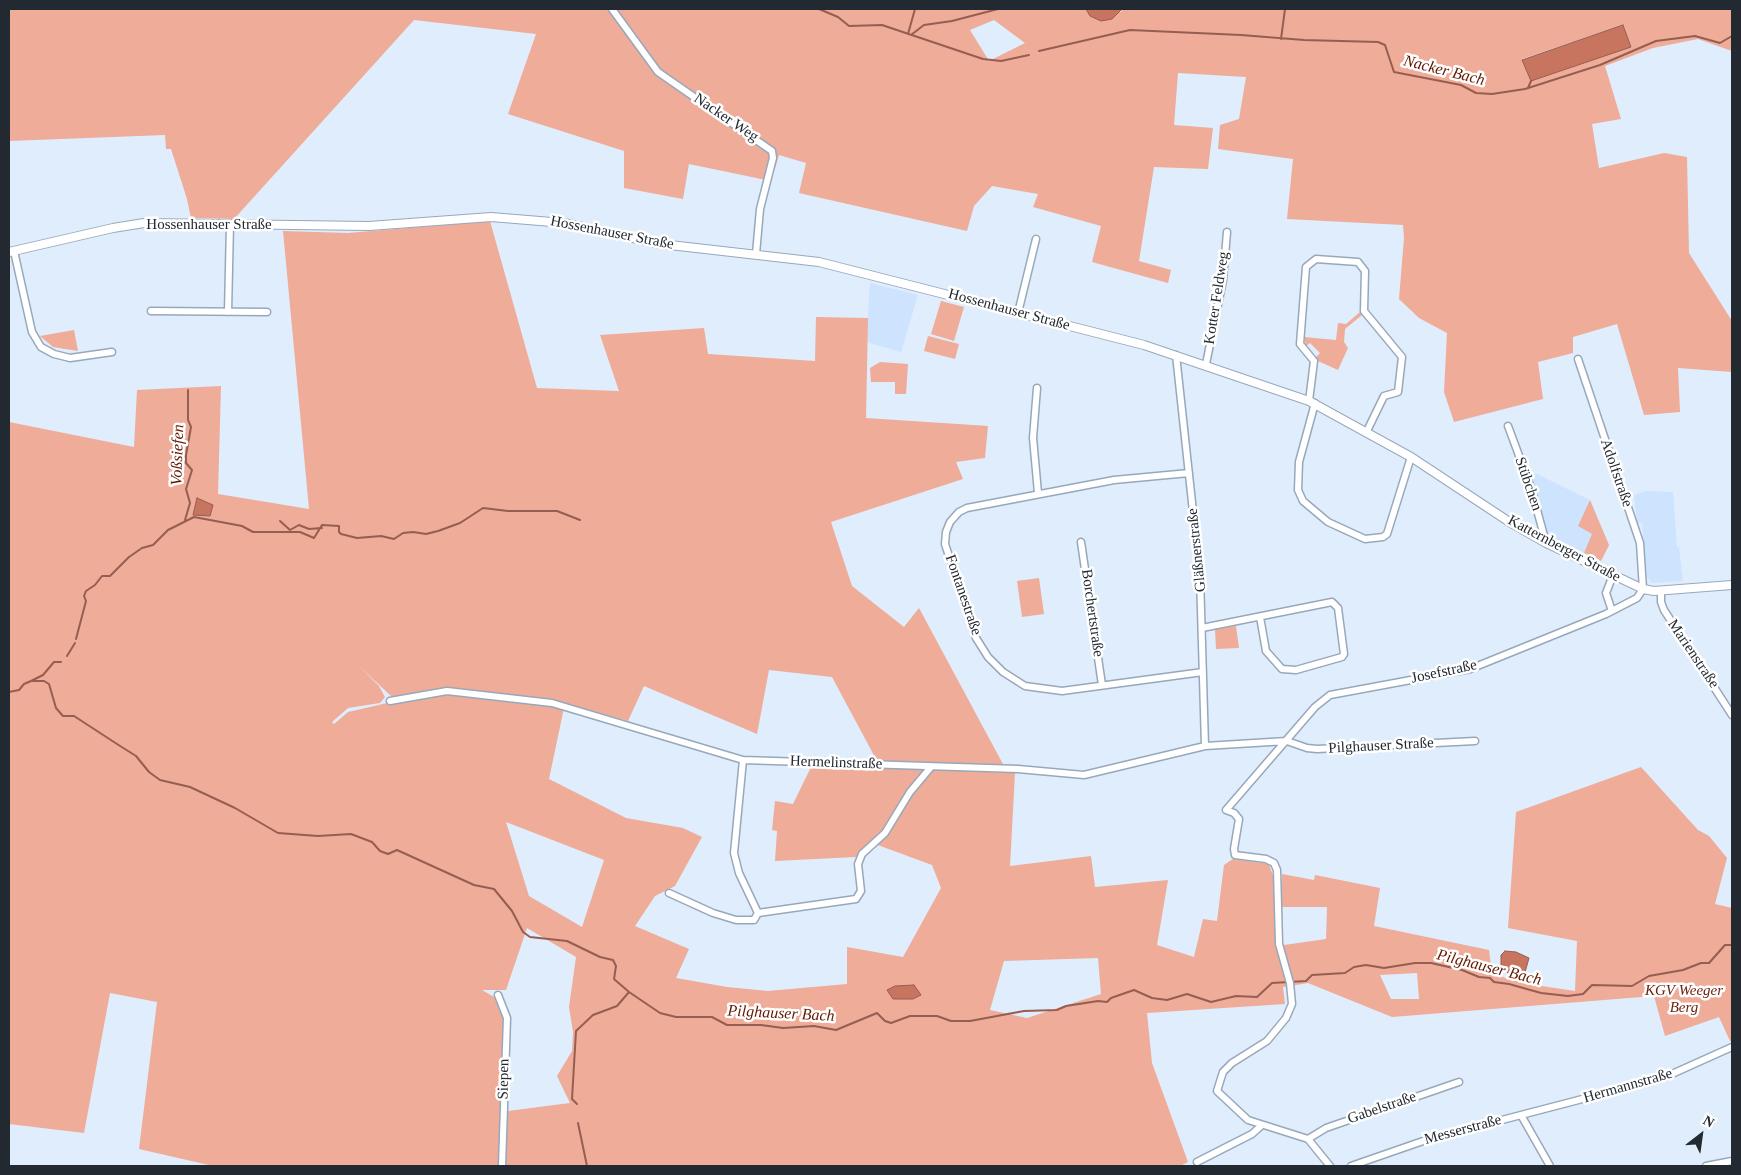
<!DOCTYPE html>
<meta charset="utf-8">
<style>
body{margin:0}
#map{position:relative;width:1741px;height:1175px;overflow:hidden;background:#dfedfd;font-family:"Times New Roman",serif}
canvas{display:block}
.frame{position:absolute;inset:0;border:10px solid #222930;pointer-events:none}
.north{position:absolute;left:1676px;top:1110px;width:50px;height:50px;-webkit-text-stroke:4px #fff;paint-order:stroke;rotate:30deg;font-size:14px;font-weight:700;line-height:20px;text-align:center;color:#222930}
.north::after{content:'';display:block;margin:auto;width:18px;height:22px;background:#222930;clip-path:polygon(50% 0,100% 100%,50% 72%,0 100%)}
</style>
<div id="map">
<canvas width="1741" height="1175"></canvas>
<div class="frame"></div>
<div class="north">N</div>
</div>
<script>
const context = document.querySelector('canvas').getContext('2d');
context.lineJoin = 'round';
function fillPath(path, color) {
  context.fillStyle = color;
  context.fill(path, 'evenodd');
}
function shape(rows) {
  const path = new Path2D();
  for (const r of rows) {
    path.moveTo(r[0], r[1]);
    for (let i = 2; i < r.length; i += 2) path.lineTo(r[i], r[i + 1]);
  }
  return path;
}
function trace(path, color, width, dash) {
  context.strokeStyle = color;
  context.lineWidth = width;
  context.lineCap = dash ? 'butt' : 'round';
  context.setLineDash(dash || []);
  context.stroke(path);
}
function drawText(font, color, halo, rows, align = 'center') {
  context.font = font + ' "Times New Roman",serif';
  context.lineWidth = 5;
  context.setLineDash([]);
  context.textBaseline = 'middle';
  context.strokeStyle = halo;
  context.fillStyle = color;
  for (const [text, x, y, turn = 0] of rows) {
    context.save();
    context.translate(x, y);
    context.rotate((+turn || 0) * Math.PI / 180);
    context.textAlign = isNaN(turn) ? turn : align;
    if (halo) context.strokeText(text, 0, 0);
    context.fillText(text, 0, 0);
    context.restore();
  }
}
fillPath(shape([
 [870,283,918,295,901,352,866,342],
 [1535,473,1590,500,1609,545,1601,561,1549,536,1530,476],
 [1646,491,1673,492,1677,547,1679,547,1683,581,1652,583,1647,577,1642,523,1637,523,1634,495]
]), '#cee4fe');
fillPath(shape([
 [9,9,1086,9,1087,11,1121,12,1122,9,1732,9,1732,51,1698,39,1653,48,1605,66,1621,119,1592,124,1599,168,1664,153,1687,157,1689,253,1732,321,1732,372,1678,368,1680,412,1644,415,1617,324,1573,337,1573,353,1538,362,1543,399,1454,422,1444,392,1447,333,1419,318,1399,299,1404,238,1403,225,1287,219,1293,159,1218,149,1220,125,1239,119,1246,77,1178,73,1174,125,1213,128,1208,169,1154,167,1139,261,1171,270,1168,283,1092,262,1101,226,1033,207,1038,194,992,186,974,206,967,231,799,193,806,163,779,155,771,181,689,164,683,199,624,188,624,151,508,114,536,34,414,20,234,219,191,218,187,199,171,149,166,149,165,135,9,141],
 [994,20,1025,43,989,61,970,30],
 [1623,25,1631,46,1531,81,1522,59],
 [490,221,537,388,619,391,600,335,704,328,708,354,815,361,816,317,868,318,866,418,988,426,985,458,956,462,963,479,831,522,852,586,904,627,919,608,1004,766,877,761,832,677,769,670,757,734,644,686,628,721,565,703,549,779,626,818,683,828,702,837,675,886,655,896,635,926,689,949,676,978,727,987,768,991,847,984,847,947,903,957,941,888,932,865,875,844,859,859,856,857,775,861,777,831,772,830,775,801,793,804,812,765,1015,773,1010,866,1091,856,1095,887,1168,880,1157,945,1194,957,1203,919,1217,921,1224,865,1233,859,1269,864,1273,876,1277,946,1326,939,1327,907,1281,907,1282,874,1314,880,1315,875,1380,888,1374,926,1489,950,1492,974,1528,984,1575,991,1577,941,1508,928,1516,812,1641,767,1698,830,1709,836,1727,858,1715,904,1732,908,1732,1041,1730,1041,1719,1017,1665,1036,1654,996,1392,1017,1308,983,1283,987,1285,1004,1147,1013,1152,1063,1188,1162,1180,1166,213,1166,139,1149,157,1002,110,993,84,1133,9,1124,9,422,134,447,137,390,221,386,218,494,309,509,283,231,348,233],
 [359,666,391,696,396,697,396,701,348,712,334,724,332,722,348,708,380,703,385,697,379,686],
 [506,822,604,860,582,927,529,896],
 [527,928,576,957,569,1007,573,1032,572,1051,557,1076,570,1103,500,1112,503,1018,494,997,482,990,506,990],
 [1098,958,1101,994,1027,1018,990,1010,1004,961],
 [1417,973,1419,999,1391,999,1380,975],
 [941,301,964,307,954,341,931,334],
 [1360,312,1362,315,1345,329,1344,342,1348,348,1338,370,1318,361,1315,358,1320,353,1310,343,1306,346,1304,337,1336,340,1338,323,1346,324],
 [74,330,78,351,53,347,40,336],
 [928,336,959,344,955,359,924,351],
 [880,362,908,364,906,394,895,394,895,382,871,382,870,368],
 [1590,500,1609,545,1601,561,1584,553,1592,534,1578,526],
 [1039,578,1044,614,1022,617,1017,581],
 [1236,626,1239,648,1216,649,1215,629]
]), '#eeac99');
const water = shape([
 [1086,9,1122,9,1112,19,1101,21,1090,16,1086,9],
 [1623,25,1631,47,1531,81,1522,60,1623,25],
 [197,498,213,505,210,516,193,515,197,498],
 [1505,951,1516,952,1529,958,1524,976,1521,978,1501,970,1501,955,1505,951],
 [914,985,921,995,913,999,893,999,887,990,895,986,914,985]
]);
fillPath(water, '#c7755f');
trace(water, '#965e51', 1);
trace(shape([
 [819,9,838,17,849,26,882,25,983,59,1001,61,1029,55],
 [908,34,915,9],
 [911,35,924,25,952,21,998,9],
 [1281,39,1285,9],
 [1039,51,1130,30,1241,35,1304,40,1378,42,1385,45,1394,72,1461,85,1476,93,1492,94,1525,89,1600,65,1656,41,1695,36,1720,43,1732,36],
 [1528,88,1531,81],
 [185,520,190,503,186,489,192,470,186,463,186,455,191,427,188,420,188,390],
 [280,521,290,530,299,525,309,529,322,528],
 [76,639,86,601,84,596,86,591,95,585,102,576,110,576,129,557,142,548,153,545,168,530,194,517,242,526,253,532,300,532,314,538,322,525,339,526,339,532,341,534,357,538,381,536,394,539,403,533,413,532,426,534,438,531,460,523,483,508,508,511,557,511,580,520],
 [67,656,75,643],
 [31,681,43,675,54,662,61,662],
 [9,692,19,690,24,684,31,681,44,681,49,684,56,708,63,716,74,716,117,744,136,756,149,772,160,780,190,787,235,808,278,833,318,836,351,834,372,842,380,851,388,854,397,850,474,885,494,889,512,911,523,932,530,937,567,941,600,957,613,960,616,966,614,979,629,992,660,1013,676,1017,712,1017,727,1025,761,1025,783,1028,814,1026,836,1030,877,1013,885,1021,891,1023,910,1016,937,1016,951,1021,970,1021,1024,1011,1057,1010,1066,1006,1098,1001,1107,1002,1111,998,1134,990,1152,998,1167,1000,1187,994,1211,1002,1236,996,1257,997,1272,983,1306,981,1312,975,1345,973,1354,967,1366,965,1384,968,1415,963,1431,963,1462,970,1479,977,1490,978,1494,982,1509,984,1541,993,1568,996,1583,994,1592,985,1632,986,1649,976,1683,970,1701,963,1709,963,1725,945,1732,945],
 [577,1104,572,1099,576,1031,593,1015,617,1006,629,992],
 [578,1123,587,1166]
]), '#965e51', 2);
const minor = shape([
 [612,9,658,72,772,151,773,158,760,209,756,254],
 [14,251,32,332,41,347,54,354,70,358,112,352],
 [151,311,267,312],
 [228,312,230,224],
 [1018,313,1036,239],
 [1176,355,1200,576,1205,746],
 [1206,364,1223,280,1227,232],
 [1037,388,1033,438,1038,493],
 [1309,401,1314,361,1300,344,1306,267,1316,259,1358,262,1365,271,1364,311,1402,357,1398,392,1384,396,1367,431],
 [1315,403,1299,462,1298,490,1303,501,1328,522,1365,539,1383,537,1387,534,1411,457],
 [1508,426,1531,488,1546,543],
 [1189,473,1114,480,967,508,959,512,950,522,946,532,945,544,976,638,988,657,1003,672,1025,686,1062,691,1203,672],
 [1081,542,1102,685],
 [1661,591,1661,602,1664,610,1732,715],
 [1612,611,1606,593,1613,575],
 [1202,628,1332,602,1338,608,1344,654,1342,657,1296,670,1282,669,1266,651,1260,617],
 [390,701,447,691,552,703,743,760,1018,769,1084,775,1205,746,1287,741,1307,748,1317,749,1475,741],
 [743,760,734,853,739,873,758,913,856,899,861,891,858,864,862,854,885,833,910,792,931,767],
 [669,893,713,913,736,920,754,920,758,913],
 [498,995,507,1018,502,1166],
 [1521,1115,1663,1078,1732,1047],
 [1308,1139,1326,1128,1459,1082],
 [1197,1162,1252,1134,1262,1125],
 [1330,1166,1308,1139,1248,1120,1217,1091,1223,1072,1232,1063,1267,1041,1286,1018,1292,1004,1290,983,1279,944,1277,870,1274,863,1266,859,1235,855,1234,849,1239,819,1234,813,1226,810,1315,707,1330,695,1470,669,1606,614,1637,598,1643,589,1640,543,1578,359],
 [1351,1166,1426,1140,1521,1115,1550,1166],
 [1706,1166,1732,1161]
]);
const tertiary = shape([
 [9,252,113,228,144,223,369,226,491,217,564,223,661,244,819,262,1144,345,1309,401,1411,457,1511,523,1546,543,1643,589,1654,591,1732,585]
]);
trace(minor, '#98a8bb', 9);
trace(tertiary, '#98a8bb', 10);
trace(minor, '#fff', 6);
trace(tertiary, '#fff', 8);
drawText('15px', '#222930', '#fff', [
 ["Nacker Weg",726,118,34],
 ["Hossenhauser Straße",209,225],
 ["Hossenhauser Straße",612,233,11],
 ["Kotter Feldweg",1217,298,-81],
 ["Hossenhauser Straße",1009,310,15],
 ["Adolfstraße",1616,473,71],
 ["Stübchen",1528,484,71],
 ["Katternberger Straße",1564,549,28],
 ["Gläßnerstraße",1197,550,-96],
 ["Fontanestraße",963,595,71],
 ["Borchertstraße",1092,613,82],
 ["Marienstraße",1693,654,56],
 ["Josefstraße",1444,672,-12],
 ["Pilghauser Straße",1381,746,-3],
 ["Hermelinstraße",836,763,2],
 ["Siepen",504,1079,-89],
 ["Hermannstraße",1628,1086,-16],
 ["Gabelstraße",1382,1108,-19],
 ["Messerstraße",1463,1130,-15]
]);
drawText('italic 15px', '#6e230d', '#fff', [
 ["KGV Weeger",1684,991],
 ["Berg",1684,1008]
]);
drawText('italic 16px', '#621801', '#fff', [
 ["Nacker Bach",1444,71,14],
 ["Voßsiefen",178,455,-88],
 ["Pilghauser Bach",1489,968,14],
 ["Pilghauser Bach",781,1014,3]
]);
</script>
